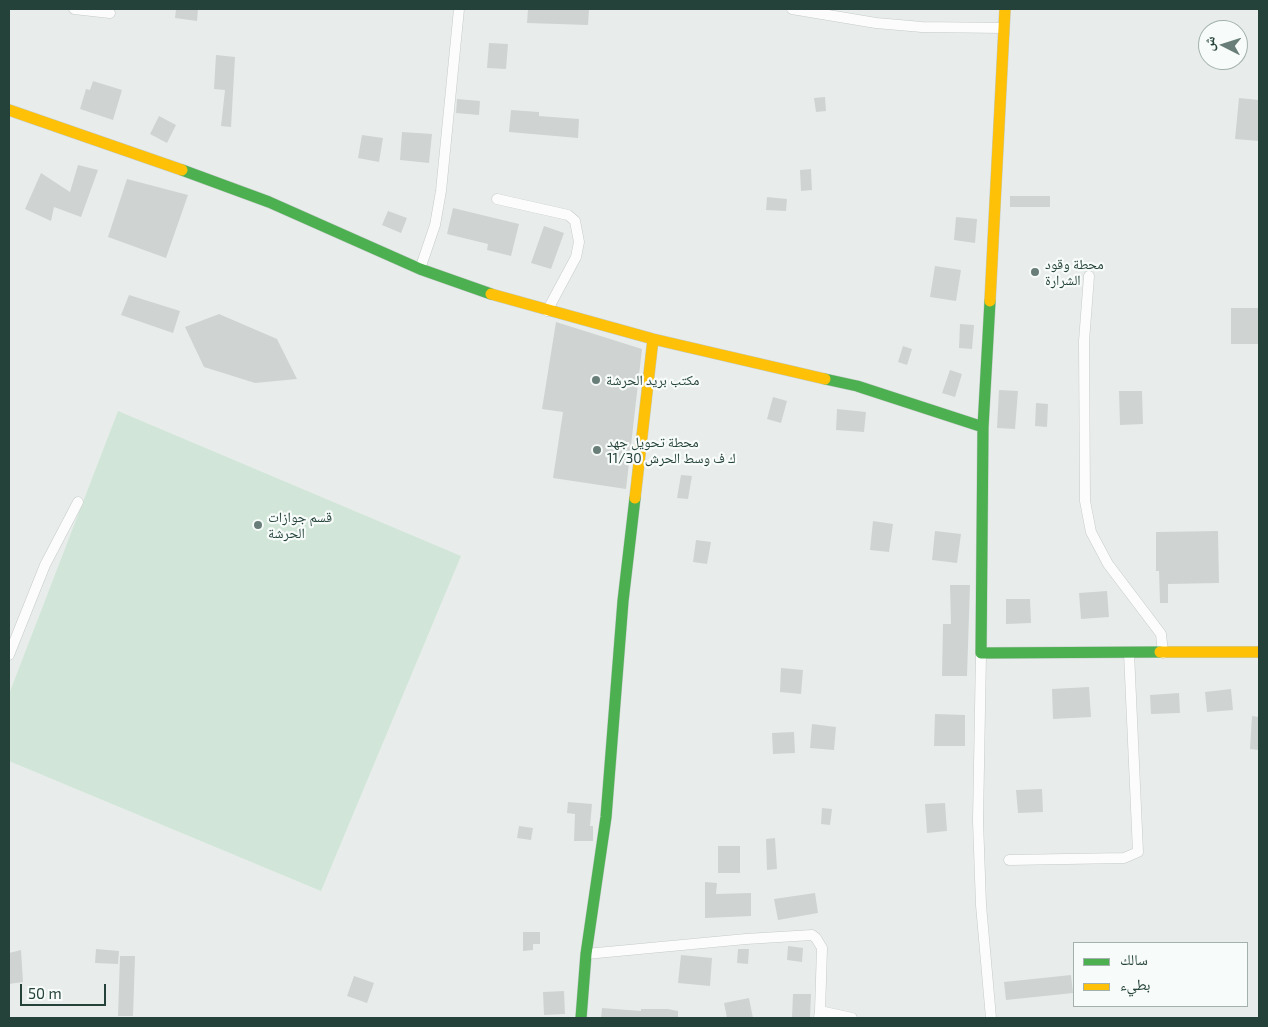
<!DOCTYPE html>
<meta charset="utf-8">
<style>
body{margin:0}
#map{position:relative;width:1268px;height:1027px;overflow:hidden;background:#e8edeb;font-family:"Exo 2","Noto Naskh Arabic",sans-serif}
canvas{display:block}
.frame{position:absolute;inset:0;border:10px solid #24423a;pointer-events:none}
.legend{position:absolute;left:1073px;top:942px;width:175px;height:65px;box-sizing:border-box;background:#f7fbf9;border:1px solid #a3b1ad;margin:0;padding:6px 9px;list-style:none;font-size:15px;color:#24423a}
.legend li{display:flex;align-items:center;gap:10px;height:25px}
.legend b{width:25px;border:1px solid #a3b1ad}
.north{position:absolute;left:1198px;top:20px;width:50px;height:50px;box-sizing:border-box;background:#f7fbf9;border:1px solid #a3b1ad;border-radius:50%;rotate:275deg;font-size:14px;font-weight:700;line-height:20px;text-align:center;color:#24423a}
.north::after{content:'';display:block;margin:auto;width:18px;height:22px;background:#697e78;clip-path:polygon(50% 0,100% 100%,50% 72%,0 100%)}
.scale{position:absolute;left:20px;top:984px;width:86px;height:22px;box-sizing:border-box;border:2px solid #24423a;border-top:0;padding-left:6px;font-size:15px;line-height:18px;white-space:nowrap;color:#24423a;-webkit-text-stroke:4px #f7fbf9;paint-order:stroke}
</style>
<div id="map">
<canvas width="1268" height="1027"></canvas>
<div class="frame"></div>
<ul class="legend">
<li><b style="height:6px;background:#4caf50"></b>سالك</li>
<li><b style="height:6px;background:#ffc107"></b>بطيء</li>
</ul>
<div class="north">ش</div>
<div class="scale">50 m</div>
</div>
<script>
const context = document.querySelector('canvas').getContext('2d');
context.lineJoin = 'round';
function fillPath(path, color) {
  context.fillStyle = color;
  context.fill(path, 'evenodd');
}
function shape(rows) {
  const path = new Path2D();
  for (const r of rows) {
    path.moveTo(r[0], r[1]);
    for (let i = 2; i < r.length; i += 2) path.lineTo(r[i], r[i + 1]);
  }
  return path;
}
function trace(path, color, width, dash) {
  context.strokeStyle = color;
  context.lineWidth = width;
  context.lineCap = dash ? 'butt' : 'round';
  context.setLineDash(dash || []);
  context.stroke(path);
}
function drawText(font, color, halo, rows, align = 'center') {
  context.font = font + ' "Exo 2","Noto Naskh Arabic",sans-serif';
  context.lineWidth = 4.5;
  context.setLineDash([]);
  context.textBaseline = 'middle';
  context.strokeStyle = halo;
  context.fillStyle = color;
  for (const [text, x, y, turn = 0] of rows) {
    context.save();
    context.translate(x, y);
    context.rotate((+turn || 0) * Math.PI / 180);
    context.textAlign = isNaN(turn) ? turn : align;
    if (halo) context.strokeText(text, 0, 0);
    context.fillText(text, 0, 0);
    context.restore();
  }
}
fillPath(shape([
 [118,411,461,556,321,891,9,761,9,694]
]), '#d1e6d8');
fillPath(shape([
 [176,9,198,9,197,21,175,18],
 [528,9,589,9,588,25,527,23],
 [489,43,508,44,506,69,487,68],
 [216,55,235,57,231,127,221,126,225,90,214,89],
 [93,81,122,90,113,120,80,109,86,89,90,90],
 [825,97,826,111,816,112,814,98],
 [1239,98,1259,100,1259,141,1235,139],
 [457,99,480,101,479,115,456,113],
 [511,110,539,112,539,116,579,119,578,138,509,132],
 [159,116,176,125,167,143,150,134],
 [402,132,432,134,429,163,400,160],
 [362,135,383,138,379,162,358,158],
 [78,165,98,170,81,217,54,207,51,221,25,209,41,173,70,192],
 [811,169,812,190,801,191,800,170],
 [127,179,188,195,166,258,108,237],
 [1010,196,1050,196,1050,207,1010,207],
 [767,197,787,199,786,211,766,210],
 [453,208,519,224,511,256,487,250,488,244,447,234],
 [388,211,407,218,401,233,382,225],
 [956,217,977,219,975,243,954,240],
 [544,226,564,233,551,269,531,263],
 [935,266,961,270,956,301,930,297],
 [129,295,180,311,173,333,121,315],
 [1231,308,1259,308,1259,344,1231,344],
 [219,314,277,339,297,379,255,383,204,367,185,327],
 [556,322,642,349,626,489,553,478,563,412,542,409],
 [960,324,974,325,972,349,959,348],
 [903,346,912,349,907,365,898,362],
 [950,370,962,374,955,397,942,393],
 [999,390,1018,391,1015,429,997,428],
 [1119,391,1142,391,1143,424,1120,425],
 [773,397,787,401,781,423,767,419],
 [1036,403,1048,404,1047,427,1035,426],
 [837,409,866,412,864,432,836,430],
 [681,475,692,476,688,499,677,498],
 [873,521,893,524,889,552,870,550],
 [935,531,961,534,957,563,932,560],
 [1218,531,1219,583,1168,584,1168,603,1160,603,1159,571,1156,571,1156,532],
 [696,540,711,542,707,564,693,562],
 [950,585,970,585,967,676,942,676,943,624,951,624],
 [1107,591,1109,617,1081,619,1079,593],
 [1006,599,1030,599,1031,623,1006,624],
 [781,668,803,670,801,694,780,692],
 [1089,687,1091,717,1053,719,1052,689],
 [1231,689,1233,710,1207,712,1205,692],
 [1179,693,1180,713,1151,714,1150,695],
 [935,714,965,715,965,746,934,746],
 [1252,716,1259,717,1259,750,1250,749],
 [812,724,836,727,834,750,810,748],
 [794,732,795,753,773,754,772,733],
 [1042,789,1043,812,1018,813,1016,790],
 [568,802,592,804,590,826,593,826,593,841,574,841,575,814,567,813],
 [945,803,947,831,927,833,925,804],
 [822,808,832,809,830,825,821,824],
 [519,826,533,828,531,840,517,838],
 [775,838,777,869,767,870,766,839],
 [718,846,740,846,740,873,718,873],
 [705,882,717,883,716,894,751,893,751,916,705,918],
 [815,893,818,913,778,920,774,899],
 [523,932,540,932,540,944,533,944,533,950,523,951],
 [788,946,803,948,802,962,787,960],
 [96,949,119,951,118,964,95,963],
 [738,949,749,949,748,964,737,963],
 [21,950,23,982,9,984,9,953],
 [681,955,712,958,710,986,678,983],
 [120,956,135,956,133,1016,118,1016],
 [1071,975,1073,993,1006,1000,1004,982],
 [354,976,374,983,367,1003,347,996],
 [564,991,565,1014,544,1015,543,992],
 [793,994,811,994,810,1017,792,1017],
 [749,998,753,1018,727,1018,724,1003],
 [602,1008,641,1011,641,1009,668,1009,678,1011,678,1018,601,1018]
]), '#cfd4d2');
const street = shape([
 [74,9,110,13],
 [792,9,876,23,922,27,1004,28],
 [497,199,568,215,575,221,579,242,576,257,547,311],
 [420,269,435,225,441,191,459,9],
 [1089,276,1084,341,1085,501,1091,532,1108,564,1161,634,1163,653],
 [981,653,978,821,981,905,991,1018],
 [9,655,45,565,78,502],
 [1009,860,1124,858,1138,852,1129,653],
 [586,954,746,939,812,935,816,938,822,948,820,1011],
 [819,1018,820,1011,852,1018]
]);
const fast = shape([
 [182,170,269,202,420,269,491,294],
 [990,301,983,427,981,653,1160,652],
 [825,379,857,386,983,427],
 [581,1018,586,954,606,817,623,601,635,498]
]);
const slow = shape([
 [9,110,182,170],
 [491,294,653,339,825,379],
 [990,301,1005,9],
 [635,498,653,339],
 [1160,652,1259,652]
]);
trace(street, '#c5cac8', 11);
trace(fast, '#c3cbc8', 12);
trace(slow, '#c3cbc8', 12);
trace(street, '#fcfcfc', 10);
trace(fast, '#4caf50', 11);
trace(slow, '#ffc107', 11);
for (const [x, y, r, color] of [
 [1035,272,5,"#697e78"],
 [596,380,5,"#697e78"],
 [597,450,5,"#697e78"],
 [258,525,5,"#697e78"]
]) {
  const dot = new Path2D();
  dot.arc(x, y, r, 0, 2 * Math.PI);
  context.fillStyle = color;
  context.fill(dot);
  trace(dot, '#f7fbf9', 2);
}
drawText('14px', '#24423a', '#f7fbf9', [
 ["محطة وقود",1045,264],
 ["الشرارة",1045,280],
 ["مكتب بريد الحرشة",606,380],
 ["محطة تحويل جهد",607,442],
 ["11/30 ك ف وسط الحرش",607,458],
 ["قسم جوازات",268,517],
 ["الحرشة",268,533]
], 'left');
</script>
